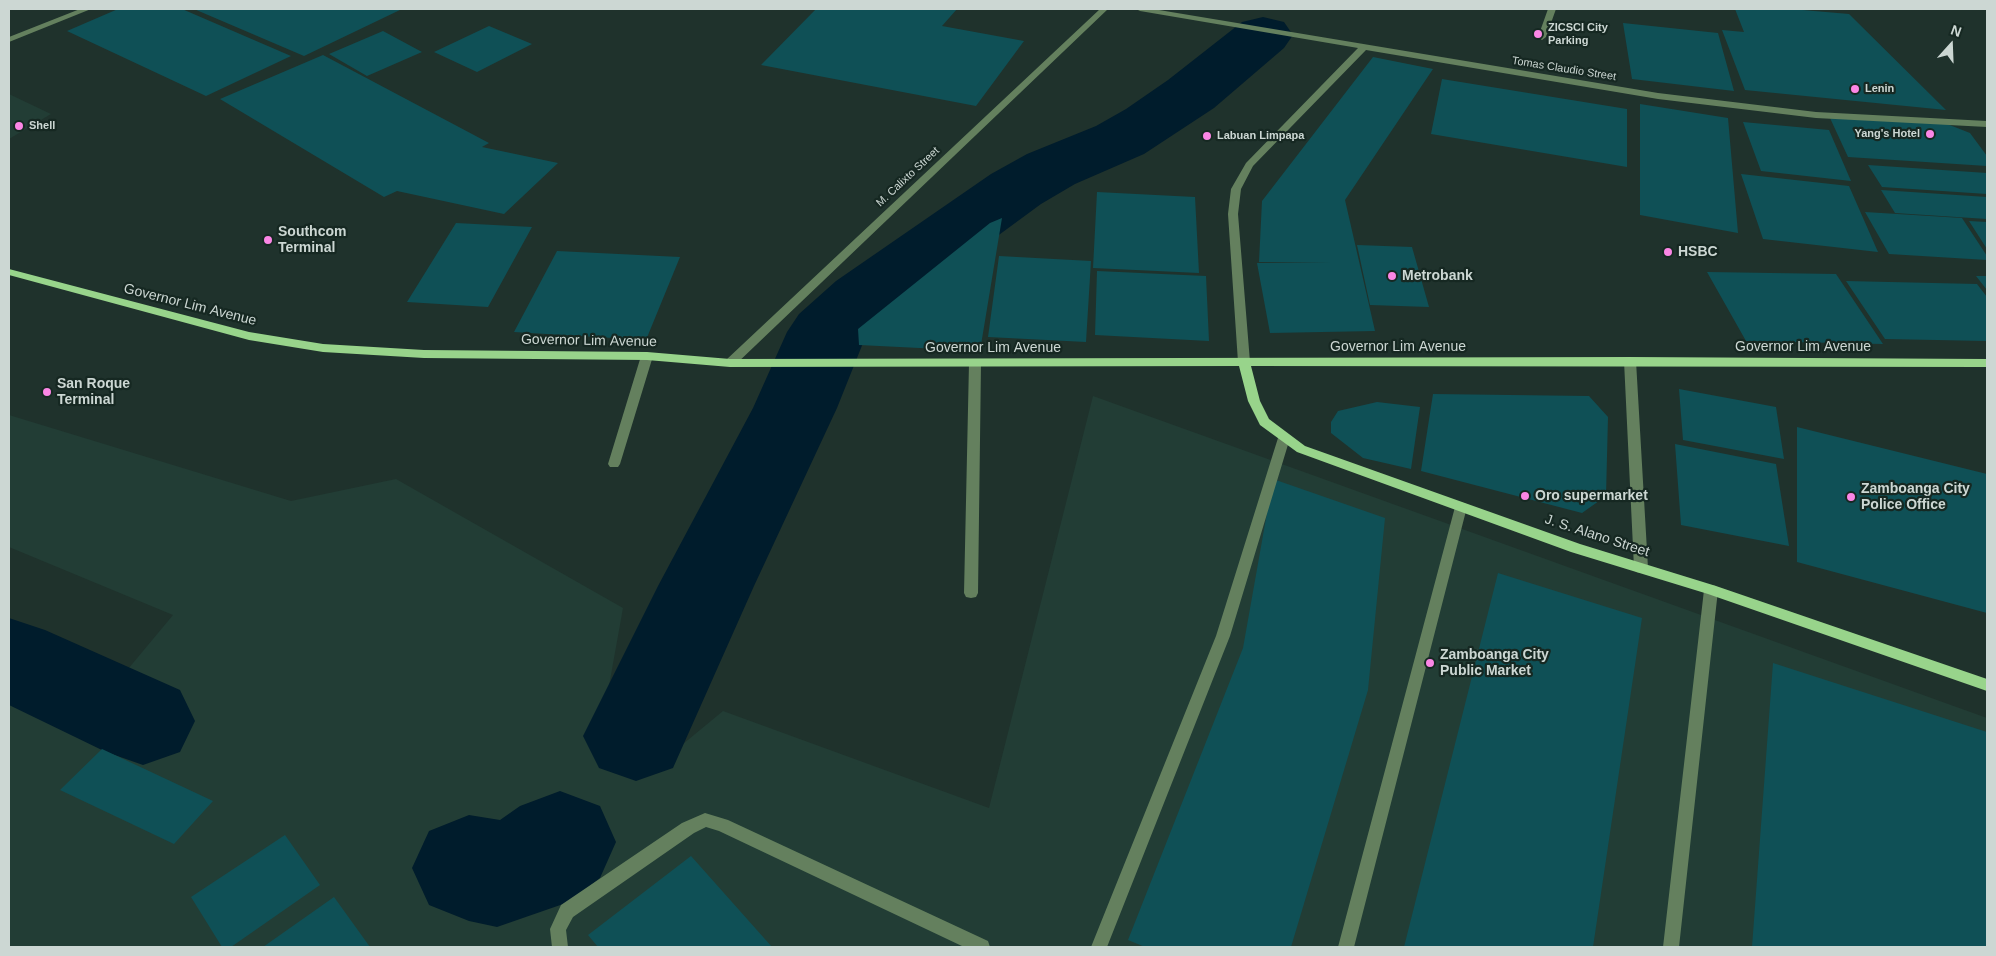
<!DOCTYPE html>
<style>
body{margin:0}
#map{position:relative;width:1996px;height:956px;overflow:hidden;background:#1f322c;font-family:Helvetica,sans-serif}
canvas{display:block}
.frame{position:absolute;inset:0;border:10px solid #ccd7d3;pointer-events:none}
.north{position:absolute;left:1926px;top:20px;width:50px;height:50px;-webkit-text-stroke:4px #162822;paint-order:stroke;rotate:20deg;font-size:14px;font-weight:700;line-height:20px;text-align:center;color:#ccd7d3}
.north::after{content:'';display:block;margin:auto;width:18px;height:22px;background:#ccd7d3;clip-path:polygon(50% 0,100% 100%,50% 72%,0 100%)}
</style>
<div id="map">
<canvas width="1996" height="956"></canvas>
<div class="frame"></div>
<div class="north">N</div>
</div>
<script>
const context = document.querySelector('canvas').getContext('2d');
context.lineJoin = 'round';
function fillPath(path, color) {
  context.fillStyle = color;
  context.fill(path, 'evenodd');
}
function shape(rows) {
  const path = new Path2D();
  for (const r of rows) {
    path.moveTo(r[0], r[1]);
    for (let i = 2; i < r.length; i += 2) path.lineTo(r[i], r[i + 1]);
  }
  return path;
}
function trace(path, color, width, dash) {
  context.strokeStyle = color;
  context.lineWidth = width;
  context.lineCap = dash ? 'butt' : 'round';
  context.setLineDash(dash || []);
  context.stroke(path);
}
function drawText(font, color, halo, rows, align = 'center') {
  context.font = font + ' Helvetica,sans-serif';
  context.lineWidth = 4.5;
  context.setLineDash([]);
  context.textBaseline = 'middle';
  context.strokeStyle = halo;
  context.fillStyle = color;
  for (const [text, x, y, turn = 0] of rows) {
    context.save();
    context.translate(x, y);
    context.rotate((+turn || 0) * Math.PI / 180);
    context.textAlign = isNaN(turn) ? turn : align;
    if (halo) context.strokeText(text, 0, 0);
    context.fillText(text, 0, 0);
    context.restore();
  }
}
fillPath(shape([
 [9,94,51,114,9,139],
 [1093,396,1987,718,1987,947,9,947,9,700,78,729,173,615,9,547,9,415,291,501,396,479,623,608,600,736,660,763,723,711,989,808]
]), '#223d35');
fillPath(shape([
 [1263,17,1284,22,1293,35,1284,48,1214,108,1144,154,1075,184,1041,204,890,315,863,343,837,408,754,586,673,768,636,781,599,768,583,736,658,586,753,408,787,332,799,314,836,281,991,174,1027,154,1096,126,1126,109,1168,80,1242,22,1263,17],
 [9,618,45,630,180,690,195,721,180,752,143,765,106,752,9,705,9,618],
 [560,791,600,806,616,842,600,878,569,902,497,927,469,921,429,905,412,868,429,831,469,815,500,820,520,806,560,791]
]), '#001c2c');
fillPath(shape([
 [118,9,182,9,291,56,206,96,67,31],
 [194,9,402,9,304,56],
 [816,9,957,9,942,26,1024,41,976,106,761,65],
 [1735,9,1791,9,1849,14,1946,110,1745,90,1722,30,1744,32],
 [1623,23,1718,33,1734,91,1632,79],
 [489,26,532,44,477,72,434,52],
 [383,31,422,52,367,76,329,54],
 [323,55,489,143,482,147,558,163,504,214,397,191,384,197,220,99],
 [1373,57,1433,69,1345,200,1375,331,1270,333,1257,263,1330,263,1259,262,1262,201],
 [1442,79,1627,109,1627,167,1431,134],
 [1640,104,1728,118,1738,233,1640,215],
 [1830,118,1947,124,1970,133,1987,156,1987,166,1848,157],
 [1743,122,1829,130,1851,181,1761,171],
 [1868,165,1987,173,1987,194,1882,187],
 [1741,174,1849,186,1878,252,1763,239],
 [1881,190,1987,197,1987,219,1895,213],
 [1097,192,1195,197,1199,273,1093,268],
 [1865,212,1962,218,1987,256,1987,260,1889,254],
 [1002,218,980,351,859,345,858,329,990,223],
 [1969,221,1987,222,1987,249],
 [456,223,532,227,488,307,407,302],
 [1357,245,1412,247,1429,307,1370,305],
 [557,251,680,257,646,340,514,332],
 [999,256,1091,261,1086,342,988,337],
 [1097,271,1206,276,1209,341,1095,335],
 [1707,272,1836,274,1883,344,1746,341],
 [1976,276,1987,276,1987,290],
 [1846,281,1977,284,1987,297,1987,341,1885,339],
 [1679,389,1776,407,1784,459,1683,440],
 [1433,394,1589,396,1608,417,1606,496,1582,513,1421,471],
 [1377,402,1420,407,1411,469,1363,458,1331,433,1331,422,1338,411],
 [1797,427,1987,474,1987,613,1797,562],
 [1675,444,1776,464,1789,546,1681,525],
 [1273,479,1385,518,1368,690,1291,947,1145,947,1128,940,1243,648],
 [1498,573,1642,618,1593,947,1404,947],
 [1773,663,1987,732,1987,947,1752,947],
 [102,749,213,801,174,844,60,790],
 [285,835,320,885,231,947,222,947,191,897],
 [691,856,772,947,598,947,588,935],
 [334,897,370,947,263,947]
]), '#0f5056');
fillPath(shape([
 [80,9,91,9,9,42,9,37,80,9],
 [1100,9,1108,9,734,366,726,366,724,363,726,360,1100,9],
 [1136,9,1153,9,1658,93,1816,112,1987,121,1987,127,1816,118,1658,99,1366,50,1253,166,1241,189,1238,214,1250,362,1244,366,1238,362,1228,214,1231,189,1246,163,1358,48,1140,11,1136,9],
 [1548,9,1556,9,1546,37,1542,40,1538,37,1548,9],
 [647,352,653,356,620,464,618,467,610,467,608,464,641,356,647,352],
 [1630,357,1636,361,1648,568,1646,572,1641,573,1636,572,1634,568,1624,361,1630,357],
 [975,359,981,363,978,593,976,597,971,598,966,597,964,593,969,363,975,359],
 [1284,434,1290,438,1230,636,1107,947,1091,947,1216,636,1278,438,1284,434],
 [1461,502,1466,504,1467,507,1354,947,1338,947,1455,507,1456,504,1461,502],
 [1711,585,1716,586,1718,590,1679,947,1663,947,1704,590,1706,586,1711,585],
 [705,813,728,820,988,941,990,947,964,947,719,831,706,827,694,833,573,917,566,930,568,947,552,947,550,929,561,905,682,823,705,813]
]), '#64805e');
fillPath(shape([
 [9,269,249,332,323,344,424,350,647,352,730,359,1630,357,1987,359,1987,367,1251,366,1260,401,1269,419,1305,446,1580,544,1716,586,1987,679,1987,691,1708,594,1571,552,1297,452,1260,425,1248,401,1239,366,730,367,647,360,424,358,323,352,249,340,9,275,9,269]
]), '#98d48b');
for (const [x, y, r, color] of [
 [1538,34,5,"#fb86e5"],
 [1855,89,5,"#fb86e5"],
 [19,126,5,"#fb86e5"],
 [1930,134,5,"#fb86e5"],
 [1207,136,5,"#fb86e5"],
 [268,240,5,"#fb86e5"],
 [1668,252,5,"#fb86e5"],
 [1392,276,5,"#fb86e5"],
 [47,392,5,"#fb86e5"],
 [1525,496,5,"#fb86e5"],
 [1851,497,5,"#fb86e5"],
 [1430,663,5,"#fb86e5"]
]) {
  const dot = new Path2D();
  dot.arc(x, y, r, 0, 2 * Math.PI);
  context.fillStyle = color;
  context.fill(dot);
  trace(dot, '#162822', 2);
}
drawText('bold 11px', '#ccd7d3', '#162822', [
 ["ZICSCI City",1548,28],
 ["Parking",1548,41],
 ["Lenin",1865,89],
 ["Shell",29,126],
 ["Yang's Hotel",1920,134,"right"],
 ["Labuan Limpapa",1217,136]
], 'left');
drawText('11px', '#ccd7d3', '#162822', [
 ["Tomas Claudio Street",1564,69,9],
 ["M. Calixto Street",908,177,-43]
]);
drawText('bold 14px', '#ccd7d3', '#162822', [
 ["Southcom",278,232],
 ["Terminal",278,248],
 ["HSBC",1678,252],
 ["Metrobank",1402,276],
 ["San Roque",57,384],
 ["Terminal",57,400],
 ["Zamboanga City",1861,489],
 ["Police Office",1861,505],
 ["Oro supermarket",1535,496],
 ["Zamboanga City",1440,655],
 ["Public Market",1440,671]
], 'left');
drawText('14px', '#ccd7d3', '#162822', [
 ["Governor Lim Avenue",190,305,14],
 ["Governor Lim Avenue",589,341,1],
 ["Governor Lim Avenue",1398,347],
 ["Governor Lim Avenue",1803,347],
 ["Governor Lim Avenue",993,348],
 ["J. S. Alano Street",1597,536,18]
]);
</script>
